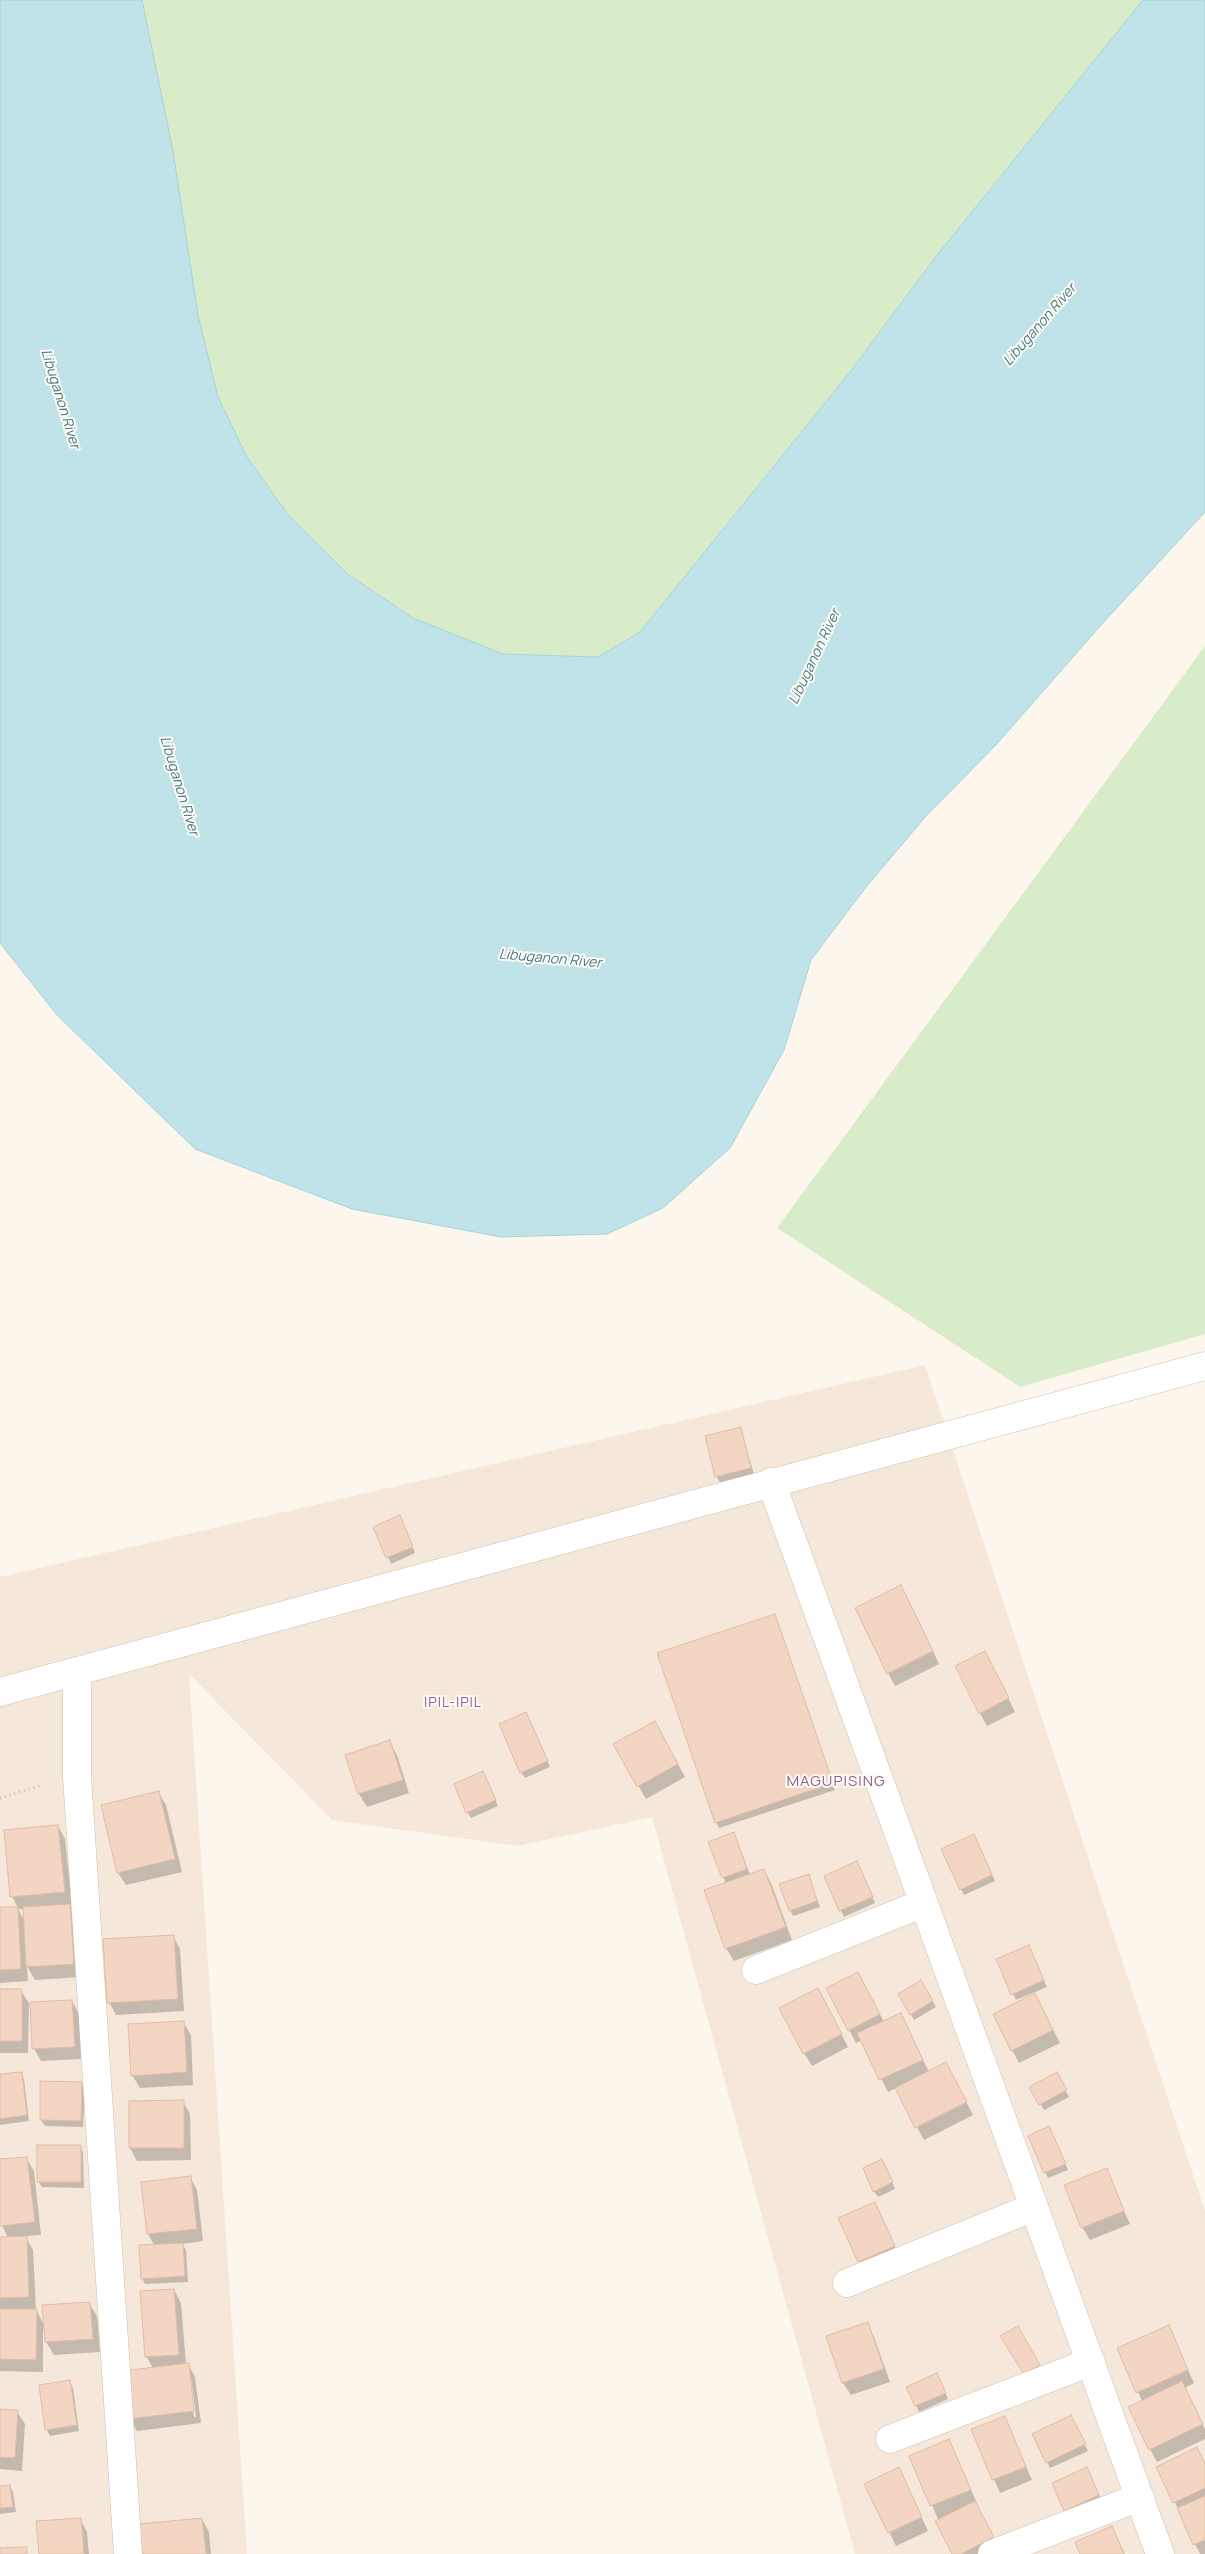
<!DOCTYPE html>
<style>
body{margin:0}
canvas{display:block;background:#fdf6ec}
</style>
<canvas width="1205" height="2554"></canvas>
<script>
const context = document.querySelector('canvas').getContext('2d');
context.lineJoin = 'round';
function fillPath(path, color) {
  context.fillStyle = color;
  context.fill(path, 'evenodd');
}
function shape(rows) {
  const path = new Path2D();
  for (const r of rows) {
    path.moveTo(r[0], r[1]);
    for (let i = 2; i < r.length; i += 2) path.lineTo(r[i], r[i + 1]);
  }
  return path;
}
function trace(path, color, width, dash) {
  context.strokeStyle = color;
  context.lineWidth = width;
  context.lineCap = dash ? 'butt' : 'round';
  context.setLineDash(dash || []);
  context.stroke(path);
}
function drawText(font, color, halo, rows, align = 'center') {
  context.font = font + ' Manrope,sans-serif';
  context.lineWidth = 4;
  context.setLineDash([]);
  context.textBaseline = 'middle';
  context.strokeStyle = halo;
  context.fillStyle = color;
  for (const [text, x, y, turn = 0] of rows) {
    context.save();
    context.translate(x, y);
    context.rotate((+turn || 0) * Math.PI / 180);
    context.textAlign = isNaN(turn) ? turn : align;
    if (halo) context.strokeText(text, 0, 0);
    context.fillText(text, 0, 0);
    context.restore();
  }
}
fillPath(shape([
 [925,1365,1205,2211,1205,2554,855,2554,652,1817,518,1846,332,1820,189,1674,247,2554,0,2554,0,1577]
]), '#f5e8da');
fillPath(shape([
 [142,0,1143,0,934,259,850,372,640,632,598,657,503,654,413,618,349,575,289,516,247,457,218,397,198,315,173,151],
 [1205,646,1205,1334,1020,1387,777,1228]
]), '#d8ecc9');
const water = shape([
 [0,0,142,0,173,151,198,315,218,397,247,457,289,516,349,575,413,618,503,654,598,657,640,632,850,372,934,259,1143,0,1205,0,1205,512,1101,625,995,746,927,815,866,887,811,960,784,1050,730,1148,663,1208,607,1234,501,1237,352,1209,195,1149,57,1015,0,943,0,0]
]);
fillPath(water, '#bfe3e8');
trace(water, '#a5d3da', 1);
fillPath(shape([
 [740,1429,754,1474,720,1482,716,1476],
 [403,1523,415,1553,391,1564,375,1528],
 [908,1599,939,1664,895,1686,888,1673],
 [774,1615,835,1790,719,1828,716,1822],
 [992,1665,1015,1712,987,1726,980,1713],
 [529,1719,550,1767,525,1778,521,1772],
 [662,1735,685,1777,646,1799,615,1745],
 [389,1742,397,1755,409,1793,367,1807,359,1794,347,1755],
 [486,1779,498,1806,471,1818,467,1812],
 [158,1792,166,1805,182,1872,126,1885,118,1873],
 [58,1826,65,1839,72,1904,69,1904,77,1918,80,1977,35,1980,27,1966,28,1981,0,1983,0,1909,18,1908,12,1896],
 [18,1909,24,1909,25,1922],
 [737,1840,750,1875,764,1870,771,1883,792,1940,734,1961,726,1948,726,1884,709,1843],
 [977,1842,995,1881,964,1895,961,1889],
 [860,1869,875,1903,844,1917,825,1876],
 [808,1876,820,1907,793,1916,790,1910],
 [173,1936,180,1949,184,2011,116,2015,109,2002],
 [1029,1947,1047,1987,1016,2000,998,1960],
 [921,1982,936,2007,914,2020,900,1995],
 [865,1986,884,2022,900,2014,929,2072,953,2076,973,2115,924,2140,896,2088,888,2092,862,2040,856,2043,849,2030],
 [0,1990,21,1991,29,2003,28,2053,0,2053],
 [1035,1995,1060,2043,1019,2063,1012,2050],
 [72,2001,79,2014,81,2059,41,2061,34,2049],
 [825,2002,848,2047,812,2066,804,2053],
 [183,2022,191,2035,193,2085,140,2088,132,2075],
 [21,2073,24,2079,29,2121,0,2125,0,2075],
 [1056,2073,1069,2097,1044,2110,1031,2087],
 [81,2083,85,2089,83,2127,45,2126,41,2120],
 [130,2102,183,2102,190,2114,191,2160,137,2161,130,2148],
 [1052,2134,1068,2170,1048,2178,1045,2172],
 [80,2146,83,2152,84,2188,42,2187,38,2181],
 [26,2158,34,2171,41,2235,25,2236,33,2250,36,2310,45,2326,89,2303,97,2316,100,2352,54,2355,46,2342,45,2330,43,2330,43,2372,0,2371,0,2239,8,2238,0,2221,0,2161],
 [885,2167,895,2189,878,2197,874,2191],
 [1106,2170,1130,2224,1090,2240,1082,2227],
 [190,2177,197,2190,203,2241,182,2244,186,2250,188,2282,145,2284,142,2278,154,2245,148,2234],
 [874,2203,901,2259,866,2275,839,2219],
 [174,2290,181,2303,186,2364,188,2364,195,2377,201,2423,137,2431,129,2418,153,2368,146,2356],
 [189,2376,191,2376,196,2417,194,2417],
 [867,2324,874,2337,890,2382,851,2395,843,2383,828,2337],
 [1168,2326,1194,2383,1185,2388,1205,2429,1205,2439,1157,2462,1150,2449,1142,2401,1118,2348],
 [940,2381,948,2399,919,2412,908,2388],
 [70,2382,73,2388,79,2431,50,2436,47,2430],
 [0,2410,17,2412,25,2424,22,2471,0,2469],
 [1004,2418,1032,2480,1000,2493,973,2430],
 [1074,2423,1088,2451,1050,2468,1047,2462],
 [949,2441,977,2503,975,2504,1000,2551,993,2554,953,2554,911,2456],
 [1197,2449,1205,2463,1205,2554,1200,2554,1195,2544,1158,2467],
 [1090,2475,1102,2501,1068,2516,1065,2510],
 [905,2482,928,2531,896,2546,866,2484],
 [10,2486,13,2492,16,2512,0,2514,0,2487],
 [80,2519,87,2532,89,2554,40,2554],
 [202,2519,209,2532,211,2554,143,2554],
 [1112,2528,1125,2554,1081,2554]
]), '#0003');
const building = shape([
 [741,1427,751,1468,715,1477,705,1436,741,1427],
 [400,1515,413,1547,386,1558,373,1527,400,1515],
 [901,1585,933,1651,887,1674,855,1608,901,1585],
 [775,1614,833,1783,715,1823,657,1653,775,1614],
 [985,1651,1009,1698,979,1714,955,1666,985,1651],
 [526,1712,548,1761,520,1773,499,1724,526,1712],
 [655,1721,678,1764,637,1787,613,1744,655,1721],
 [390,1740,403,1780,358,1794,345,1755,390,1740],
 [483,1771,496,1800,466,1813,454,1784,483,1771],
 [159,1791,175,1859,117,1873,101,1805,159,1791],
 [58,1825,65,1892,10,1897,4,1830,58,1825],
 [734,1832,747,1869,722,1878,708,1842,734,1832],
 [974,1834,992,1875,960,1890,941,1849,974,1834],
 [857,1861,873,1897,839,1911,824,1876,857,1861],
 [764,1869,786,1927,725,1949,704,1890,764,1869],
 [809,1874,817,1901,789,1911,779,1884,809,1874],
 [70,1904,74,1964,26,1967,23,1907,70,1904],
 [0,1907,18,1907,21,1969,0,1970,0,1907],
 [174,1935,178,1999,107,2003,103,1939,174,1935],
 [1029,1945,1044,1980,1011,1995,996,1959,1029,1945],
 [858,1972,880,2014,848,2031,826,1988,858,1972],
 [921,1980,933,2001,910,2015,898,1994,921,1980],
 [818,1988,842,2034,803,2054,779,2008,818,1988],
 [0,1989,22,1989,22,2041,0,2041,0,1989],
 [1035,1993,1053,2030,1011,2051,993,2014,1035,1993],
 [72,2000,75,2047,32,2049,30,2002,72,2000],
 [901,2013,923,2060,879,2080,857,2033,901,2013],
 [184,2021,187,2072,131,2076,128,2024,184,2021],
 [946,2062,967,2102,915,2128,895,2088,946,2062],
 [22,2072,27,2115,0,2119,0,2074,22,2072],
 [1057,2072,1067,2090,1039,2105,1029,2087,1057,2072],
 [40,2081,82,2082,81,2121,40,2120,40,2081],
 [184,2100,184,2148,129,2148,129,2101,184,2100],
 [1049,2126,1066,2164,1044,2173,1028,2136,1049,2126],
 [37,2145,81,2145,81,2182,37,2182,37,2145],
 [27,2157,35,2222,0,2226,0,2159,27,2157],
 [882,2159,893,2182,873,2192,863,2168,882,2159],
 [1107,2168,1124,2211,1081,2228,1064,2185,1107,2168],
 [191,2176,197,2229,147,2234,141,2182,191,2176],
 [875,2202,895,2246,858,2262,838,2218,875,2202],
 [27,2236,29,2297,0,2298,0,2237,27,2236],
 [183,2243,185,2276,141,2279,139,2245,183,2243],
 [174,2289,179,2355,145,2357,140,2291,174,2289],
 [90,2302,93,2339,45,2342,42,2305,90,2302],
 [0,2309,37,2309,36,2360,0,2359,0,2309],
 [868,2322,884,2369,842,2383,826,2336,868,2322],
 [1169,2325,1188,2370,1136,2393,1117,2348,1169,2325],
 [1018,2326,1040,2365,1024,2374,1000,2336,1018,2326],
 [189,2363,194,2411,128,2419,122,2371,189,2363],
 [937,2373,946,2393,915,2406,906,2387,937,2373],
 [70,2380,77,2425,45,2430,39,2385,70,2380],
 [1182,2381,1203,2424,1149,2450,1128,2407,1182,2381],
 [0,2409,18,2410,15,2458,0,2457,0,2409],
 [1071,2415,1086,2444,1046,2463,1032,2434,1071,2415],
 [1005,2416,1026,2467,992,2480,971,2429,1005,2416],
 [949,2439,971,2490,930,2506,909,2456,949,2439],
 [1197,2447,1205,2464,1205,2488,1173,2503,1156,2467,1197,2447],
 [899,2467,922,2517,888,2533,864,2484,899,2467],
 [1087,2467,1099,2495,1064,2511,1052,2483,1087,2467],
 [10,2485,13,2507,0,2508,0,2486,10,2485],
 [1205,2496,1205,2540,1193,2545,1177,2508,1205,2496],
 [975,2501,994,2537,961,2554,952,2554,935,2521,975,2501],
 [81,2518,84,2554,39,2554,36,2521,81,2518],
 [202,2518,206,2554,142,2554,139,2524,202,2518],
 [1112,2526,1124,2554,1080,2554,1075,2542,1112,2526],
 [27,2547,27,2554,0,2554,0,2548,27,2547]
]);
fillPath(building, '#f3d5c3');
trace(building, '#e6bba3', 1);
const minor = shape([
 [771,1482,1160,2554],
 [77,1671,77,1776,128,2554],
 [0,1692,1205,1366],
 [756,1970,924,1903],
 [847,2283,1034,2207],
 [890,2439,1091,2362],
 [992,2554,1140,2497]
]);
trace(minor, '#d1beb0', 29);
trace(shape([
 [0,1798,43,1785]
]), '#d9b8a5', 3, [1, 4]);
trace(minor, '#fff', 28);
drawText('italic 14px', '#437c86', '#fffaf3', [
 ["Libuganon River",1040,325,-49],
 ["Libuganon River",60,399,73],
 ["Libuganon River",815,657,-65],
 ["Libuganon River",179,786,73],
 ["Libuganon River",550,959,5]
]);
context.letterSpacing = '1px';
drawText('14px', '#846695', '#fffaf3', [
 ["IPIL-IPIL",453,1703]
]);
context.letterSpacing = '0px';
context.letterSpacing = '1px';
drawText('15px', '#846695', '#fffaf3', [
 ["MAGUPISING",836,1782]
]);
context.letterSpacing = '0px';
</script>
